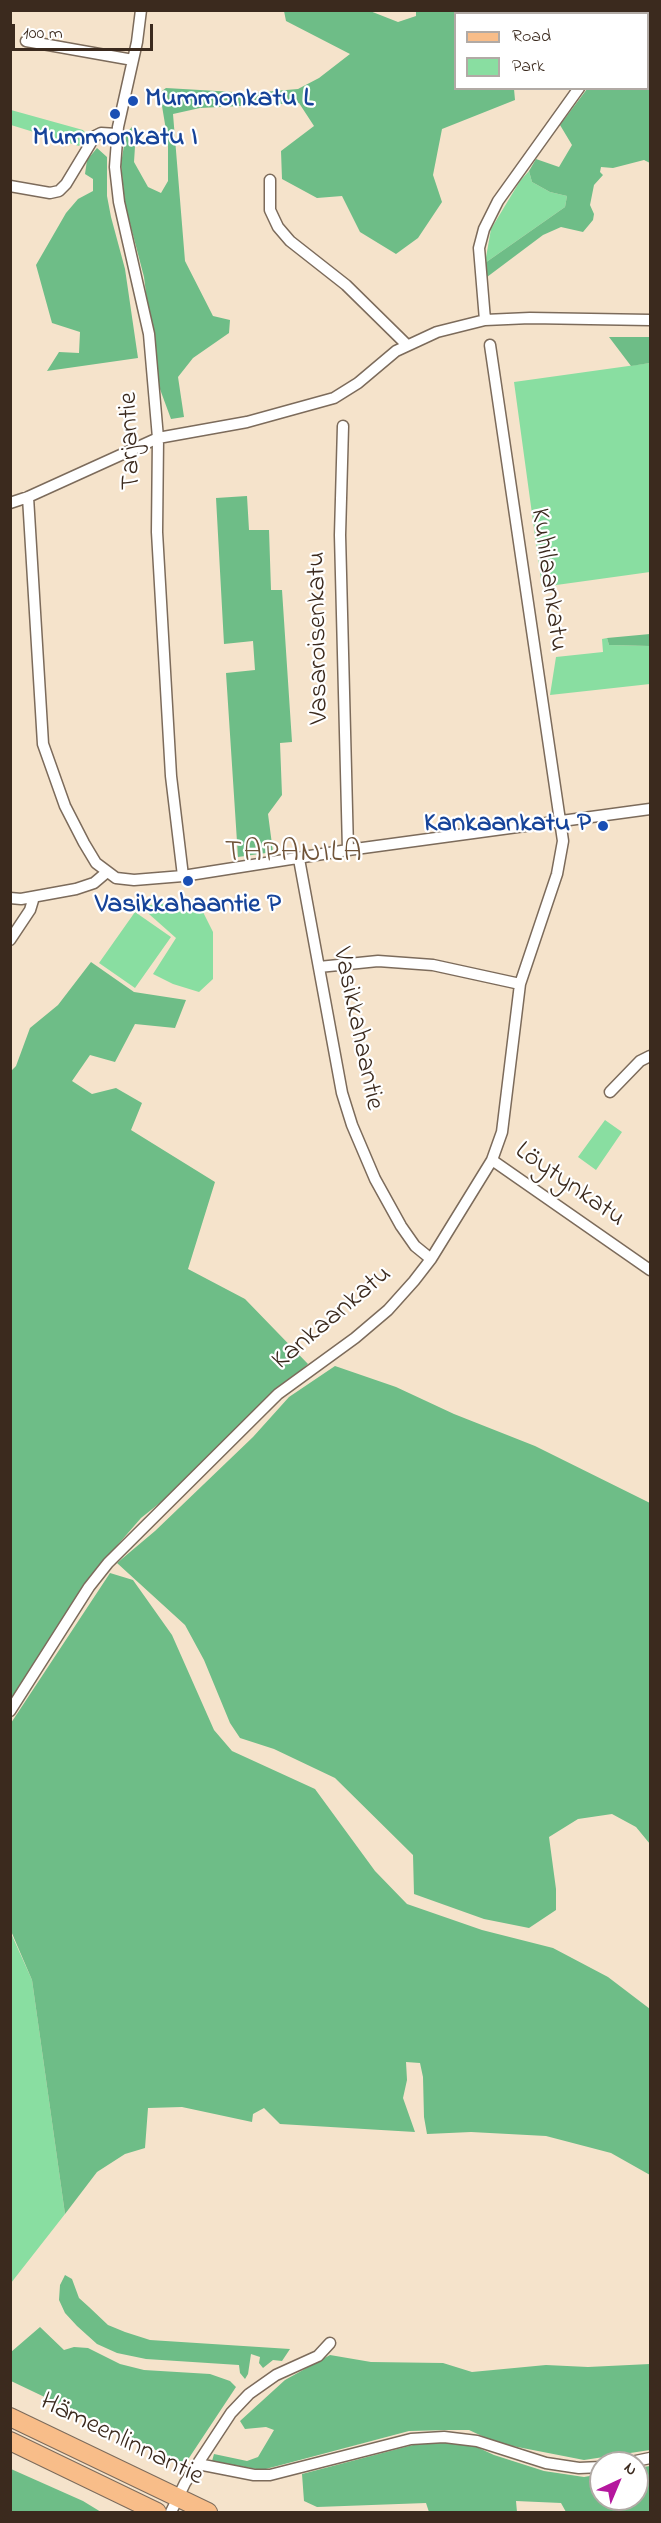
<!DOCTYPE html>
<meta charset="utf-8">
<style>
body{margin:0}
#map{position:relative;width:661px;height:2523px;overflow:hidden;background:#f5e3cb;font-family:"Indie Flower",sans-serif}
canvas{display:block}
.frame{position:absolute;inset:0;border:12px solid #3b2a1e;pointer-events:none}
.legend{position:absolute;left:454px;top:12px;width:195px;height:78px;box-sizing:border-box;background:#fff;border:2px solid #b1aaa5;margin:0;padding:8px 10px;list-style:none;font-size:18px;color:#3b2a1e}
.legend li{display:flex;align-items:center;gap:12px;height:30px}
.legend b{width:30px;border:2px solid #b1aaa5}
.north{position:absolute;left:589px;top:2451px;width:60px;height:60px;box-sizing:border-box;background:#fff;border:2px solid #b1aaa5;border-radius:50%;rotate:44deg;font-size:16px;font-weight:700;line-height:24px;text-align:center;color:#3b2a1e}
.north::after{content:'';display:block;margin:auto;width:21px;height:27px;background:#b5179e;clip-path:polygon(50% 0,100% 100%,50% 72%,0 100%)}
.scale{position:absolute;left:12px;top:24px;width:141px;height:27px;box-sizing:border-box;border:3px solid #3b2a1e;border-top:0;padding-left:8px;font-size:18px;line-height:21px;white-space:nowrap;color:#3b2a1e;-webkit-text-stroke:4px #fff;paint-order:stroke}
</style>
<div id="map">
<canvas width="661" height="2523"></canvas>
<div class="frame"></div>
<ul class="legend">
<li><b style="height:8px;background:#f8bd89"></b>Road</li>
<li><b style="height:16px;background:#89dea1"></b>Park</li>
</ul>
<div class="north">N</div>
<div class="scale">100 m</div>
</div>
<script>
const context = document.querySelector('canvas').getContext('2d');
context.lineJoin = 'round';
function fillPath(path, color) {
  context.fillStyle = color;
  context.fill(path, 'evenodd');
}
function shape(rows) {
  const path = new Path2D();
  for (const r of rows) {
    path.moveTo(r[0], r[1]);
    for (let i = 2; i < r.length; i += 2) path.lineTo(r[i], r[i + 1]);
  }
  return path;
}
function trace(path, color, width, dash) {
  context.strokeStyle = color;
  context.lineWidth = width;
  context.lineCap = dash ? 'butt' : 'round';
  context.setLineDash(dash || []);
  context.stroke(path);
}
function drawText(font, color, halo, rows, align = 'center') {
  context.font = font + ' "Indie Flower",sans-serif';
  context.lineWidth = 4.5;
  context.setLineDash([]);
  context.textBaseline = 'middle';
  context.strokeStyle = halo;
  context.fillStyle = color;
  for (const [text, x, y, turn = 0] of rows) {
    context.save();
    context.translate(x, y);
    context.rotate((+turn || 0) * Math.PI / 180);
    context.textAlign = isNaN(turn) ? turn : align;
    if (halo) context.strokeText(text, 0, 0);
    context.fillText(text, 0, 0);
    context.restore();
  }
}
fillPath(shape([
 [11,110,83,130,87,135,79,146,11,125],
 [529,171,532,182,550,192,567,196,565,207,485,263,491,229,520,181],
 [650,363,650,572,542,587,514,382],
 [607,638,609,645,650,646,650,684,550,695,556,657,603,652,602,639],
 [197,900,213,932,213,979,199,992,173,984,153,974,176,938,140,906],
 [135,912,171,937,135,988,99,963],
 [605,1120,622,1132,596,1170,578,1157],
 [10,1931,32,1980,65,2214,11,2283]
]), '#89dea1');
fillPath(shape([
 [284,11,370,11,398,22,416,16,416,11,554,11,548,14,456,14,456,88,514,89,515,100,442,129,433,175,442,202,418,238,396,254,360,232,342,196,317,198,282,179,281,151,314,126,299,103,200,108,173,114,185,261,213,316,230,320,229,333,193,358,178,377,184,417,171,419,157,381,144,277,125,204,121,164,126,133,132,127,136,131,134,162,148,187,161,193,168,181,168,142,162,106,158,103,159,93,166,88,251,93,298,89,319,78,350,54,286,21],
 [650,28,650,163,644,160,613,168,601,167,600,172,603,175,594,185,590,205,594,214,593,220,583,232,561,227,543,235,487,277,485,263,565,207,567,196,550,192,532,182,529,171,536,159,559,167,572,145,560,125,587,89,648,88,648,30],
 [97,148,107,157,107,196,111,217,125,269,138,358,47,371,59,352,79,353,80,332,52,323,36,265,66,213,78,199,93,191,93,179,85,174,87,160],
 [609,337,650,337,650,363,631,366],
 [247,496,249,530,269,530,271,590,282,590,292,742,280,743,282,795,268,814,273,852,238,857,226,673,255,670,253,641,224,644,216,498],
 [650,634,650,646,609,645,607,638],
 [91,962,134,992,186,1000,175,1028,135,1024,115,1062,90,1055,72,1081,92,1094,116,1088,142,1103,131,1130,215,1182,188,1269,245,1299,308,1364,240,1424,176,1490,141,1518,108,1556,11,1702,11,1071,16,1066,30,1028,58,1005],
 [335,1366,396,1387,454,1414,535,1446,650,1503,650,1844,636,1827,612,1814,578,1819,549,1837,556,1889,556,1910,529,1928,484,1919,414,1894,413,1855,335,1778,274,1749,240,1738,230,1723,204,1660,185,1625,117,1563,155,1531,253,1437,289,1397],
 [110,1573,133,1580,172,1635,214,1730,232,1751,315,1789,375,1871,407,1904,482,1930,553,1948,608,1977,650,2009,650,2175,611,2153,546,2136,471,2132,427,2134,424,2117,423,2077,420,2063,406,2062,407,2080,403,2098,415,2132,280,2124,264,2108,253,2114,252,2122,182,2107,148,2108,145,2148,125,2154,97,2172,65,2214,32,1980,11,1931,11,1723],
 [65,2275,72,2279,79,2298,89,2307,108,2325,125,2332,150,2340,290,2349,282,2361,273,2360,263,2368,259,2363,260,2357,251,2354,248,2374,245,2379,240,2373,239,2365,146,2359,117,2353,97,2344,77,2326,65,2313,59,2300,60,2285],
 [40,2327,64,2350,74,2347,88,2348,120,2364,144,2370,210,2374,230,2381,236,2387,185,2464,11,2381,11,2352],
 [330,2355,371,2362,443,2363,472,2372,546,2365,588,2367,650,2364,650,2450,584,2460,497,2443,469,2430,448,2430,409,2431,262,2470,212,2461,214,2454,247,2461,258,2457,274,2430,266,2427,245,2429,240,2421,285,2380],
 [450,2440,466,2442,494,2455,544,2471,584,2477,601,2474,601,2499,637,2499,637,2468,650,2466,650,2512,566,2512,561,2503,516,2501,517,2512,429,2512,426,2503,317,2507,304,2501,302,2474,413,2445],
 [11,2469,83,2501,101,2512,11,2512]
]), '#6ebd87');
const minor = shape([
 [141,10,137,42,118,127,115,167,119,202,149,334,158,438,157,532,171,776,183,876],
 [647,10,647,14],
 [621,14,622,10],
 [26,41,133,60],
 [270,180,270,210,278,227,290,241,346,285,406,344],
 [10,186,50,193,59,191,66,184,95,136,101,133,117,134],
 [485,320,479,248,484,229,498,201,579,88],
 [343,426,340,535,348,850],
 [28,497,43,744,65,806,84,843,96,863,116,878,134,880,183,876,348,850,650,809],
 [10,503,28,497,158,438,247,422,334,398,358,383,396,351,437,332,485,320,530,318,650,320],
 [299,859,342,1093,352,1125,375,1179,401,1226,415,1246,431,1259],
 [10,898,21,899,76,889,94,883,107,872],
 [10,940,30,910,34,897],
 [319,967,378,961,433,965,520,984],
 [610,1092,640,1061,650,1056],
 [492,1160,650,1270],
 [10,1711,89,1587,108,1563,278,1394,355,1338,388,1310,414,1281,431,1259,492,1160,502,1132,520,984,557,874,563,841,490,345],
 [626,2463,650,2458],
 [198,2464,254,2475,270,2475,411,2439,444,2437,477,2441,546,2463,579,2468,601,2467],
 [171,2512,185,2483,231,2413,249,2394,276,2375,318,2356,330,2343]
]);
const primary = shape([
 [10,2417,208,2512],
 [10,2441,157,2512]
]);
trace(minor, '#7c6b5b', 13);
trace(primary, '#7c6b5b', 20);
trace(minor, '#fff', 10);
trace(primary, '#f8bd89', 18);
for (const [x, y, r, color] of [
 [133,101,6,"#1a4fb4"],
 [115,114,6,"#1a4fb4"],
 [603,826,6,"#1a4fb4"],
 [188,881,6,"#1a4fb4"]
]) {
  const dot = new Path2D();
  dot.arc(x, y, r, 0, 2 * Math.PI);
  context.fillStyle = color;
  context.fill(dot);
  trace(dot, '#fff', 2);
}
drawText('bold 27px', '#164399', '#fff', [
 ["Mummonkatu L",145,101,"left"],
 ["Mummonkatu I",115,140],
 ["Kankaankatu P",591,826,"right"],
 ["Vasikkahaantie P",188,907]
]);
drawText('27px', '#3b2a1e', '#fff', [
 ["Tarjantie",132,441,-92],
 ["Kuhilaankatu",547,580,82],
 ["Vasaroisenkatu",320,638,-91],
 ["Vasikkahaantie",356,1029,78],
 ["Löytynkatu",569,1186,35],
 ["Kankaankatu",333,1319,-40],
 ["Hämeenlinnantie",121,2441,26]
]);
context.letterSpacing = '1.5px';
drawText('30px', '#705439', '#fff', [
 ["TAPANILA",294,855]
]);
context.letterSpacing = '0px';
</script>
